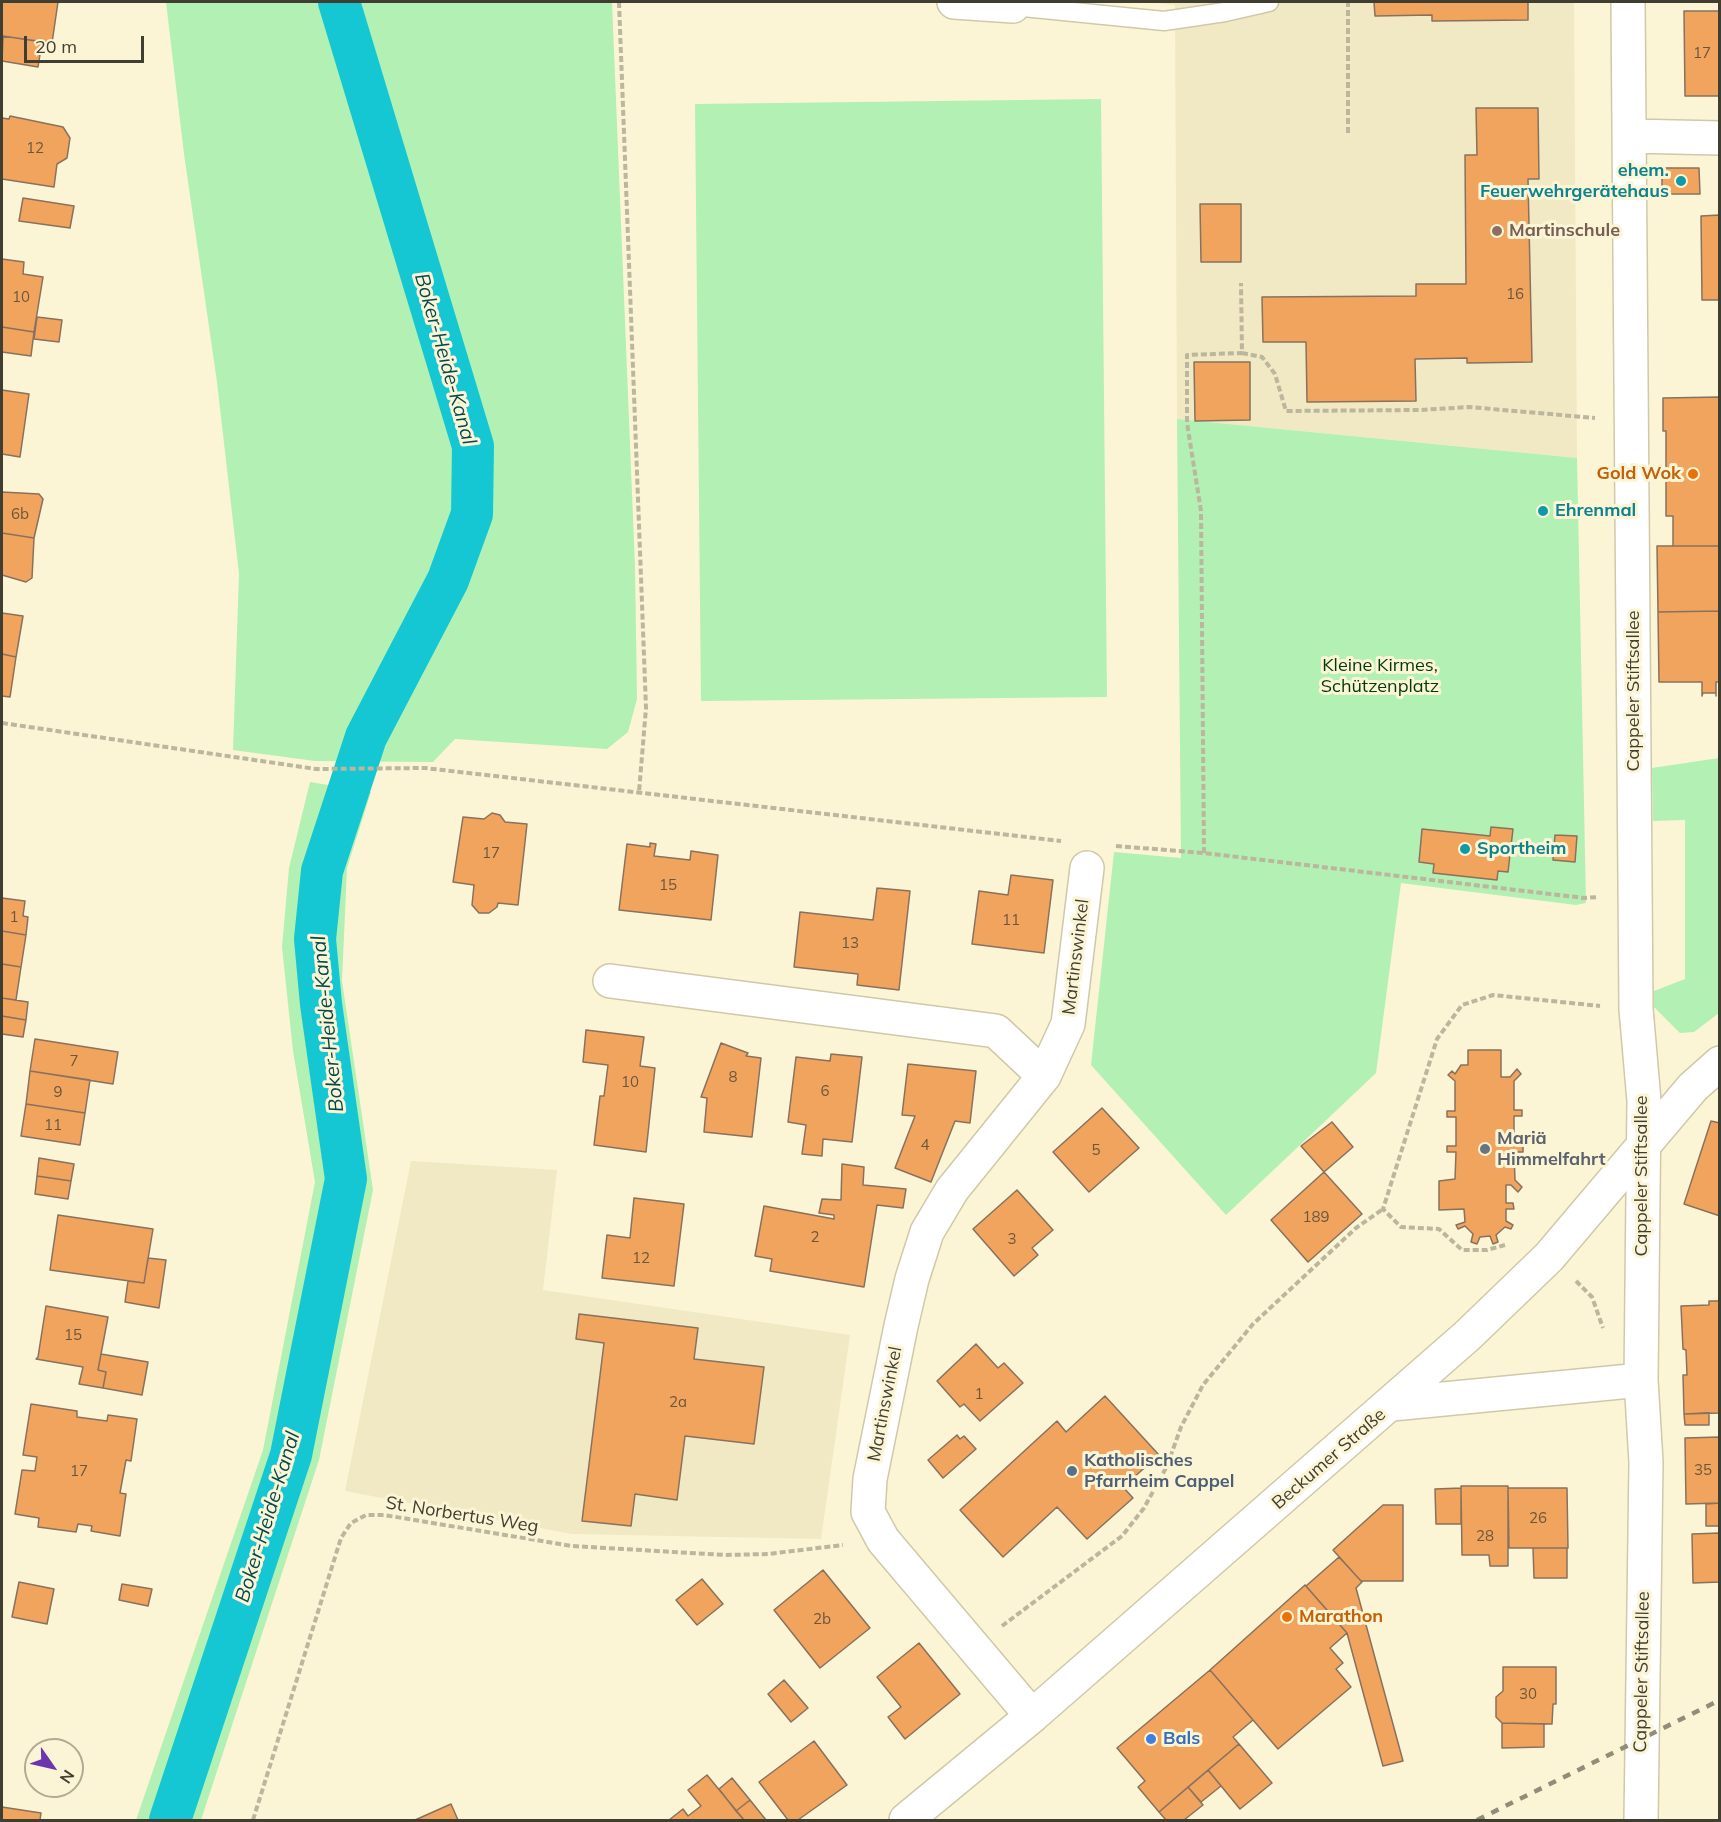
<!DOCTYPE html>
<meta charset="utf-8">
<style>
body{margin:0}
#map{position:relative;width:1721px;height:1822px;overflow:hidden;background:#fbf5d5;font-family:Mulish,sans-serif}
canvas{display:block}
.frame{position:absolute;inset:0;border:3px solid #403d31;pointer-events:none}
.north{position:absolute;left:24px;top:1738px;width:60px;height:60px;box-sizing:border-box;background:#fbf5d5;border:2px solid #b0ab93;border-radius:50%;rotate:124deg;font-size:16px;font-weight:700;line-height:24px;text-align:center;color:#403d31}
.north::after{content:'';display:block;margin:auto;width:21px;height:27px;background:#6c37ae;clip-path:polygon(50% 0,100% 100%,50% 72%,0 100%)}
.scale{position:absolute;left:24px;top:36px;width:120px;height:27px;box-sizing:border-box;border:3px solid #403d31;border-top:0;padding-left:8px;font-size:18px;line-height:21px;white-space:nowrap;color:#403d31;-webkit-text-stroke:4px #fbf5d5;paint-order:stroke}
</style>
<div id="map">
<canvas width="1721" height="1822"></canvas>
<div class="frame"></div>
<div class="north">N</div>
<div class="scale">20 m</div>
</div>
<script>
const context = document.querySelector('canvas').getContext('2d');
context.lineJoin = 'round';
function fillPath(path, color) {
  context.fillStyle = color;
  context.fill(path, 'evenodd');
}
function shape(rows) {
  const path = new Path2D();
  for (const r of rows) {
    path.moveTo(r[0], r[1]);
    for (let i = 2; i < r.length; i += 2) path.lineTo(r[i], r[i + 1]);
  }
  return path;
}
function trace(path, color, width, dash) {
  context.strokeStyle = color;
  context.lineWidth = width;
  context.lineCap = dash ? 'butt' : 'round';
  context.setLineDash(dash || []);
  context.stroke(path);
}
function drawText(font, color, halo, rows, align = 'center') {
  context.font = font + ' Mulish,sans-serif';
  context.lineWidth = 6;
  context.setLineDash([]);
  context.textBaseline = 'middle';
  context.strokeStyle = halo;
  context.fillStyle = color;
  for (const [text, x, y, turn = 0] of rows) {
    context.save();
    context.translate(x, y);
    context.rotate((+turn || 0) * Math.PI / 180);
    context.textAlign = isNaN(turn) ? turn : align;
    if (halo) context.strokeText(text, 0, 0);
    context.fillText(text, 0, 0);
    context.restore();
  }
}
fillPath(shape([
 [1147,2,1574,2,1577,458,1177,419,1175,5],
 [411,1161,557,1170,543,1290,850,1335,821,1539,572,1534,345,1491]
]), '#f0e9c3');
fillPath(shape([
 [166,2,612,2,635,567,637,699,628,732,607,749,455,739,433,762,315,761,233,750,239,574,217,382,184,154],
 [1101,99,1107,697,701,701,695,104],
 [1177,419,1577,458,1586,903,1576,905,1401,883,1376,1073,1226,1215,1091,1065,1114,852,1181,858],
 [1719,758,1719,1013,1694,1032,1680,1033,1654,1007,1654,991,1685,979,1685,820,1653,821,1652,768],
 [310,782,371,792,347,868,342,981,373,1190,319,1460,201,1820,136,1820,263,1450,315,1182,293,1051,282,947,289,868]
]), '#b2f0b4');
trace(shape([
 [170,1820,291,1455,346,1179,321,1004,315,939,322,871,366,737,448,580,472,514,473,446,339,2]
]), '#14c7d2', 42);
const building = shape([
 [2,2,58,2,52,43,2,36,2,2],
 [1374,2,1528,2,1528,20,1432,21,1432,15,1375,16,1374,2],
 [1684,11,1720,11,1720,96,1685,96,1684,11],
 [3,36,42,42,38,67,2,61,3,36],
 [1476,108,1538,108,1539,179,1528,179,1532,362,1467,363,1467,358,1415,359,1416,401,1307,402,1306,342,1263,342,1262,297,1416,296,1416,284,1466,284,1465,155,1477,155,1476,108],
 [10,116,63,127,70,138,67,158,57,164,54,187,2,179,2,118,9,119,10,116],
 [1662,168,1699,168,1700,194,1662,194,1662,168],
 [23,198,74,206,70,228,19,221,23,198],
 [1200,204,1241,204,1241,262,1201,262,1200,204],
 [1720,215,1720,300,1702,300,1701,216,1720,215],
 [2,259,24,262,23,274,43,277,34,332,2,327,2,259],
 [37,317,62,320,59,342,34,339,37,317],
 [2,327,34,332,31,356,2,352,2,327],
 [1194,362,1250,362,1250,420,1195,421,1194,362],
 [2,390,29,394,20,457,2,454,2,390],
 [1720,397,1720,546,1673,546,1673,516,1666,516,1666,431,1663,431,1663,398,1720,397],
 [2,492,39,494,43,499,34,538,2,533,2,492],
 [2,533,34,538,32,578,26,582,2,575,2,533],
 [1657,546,1720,546,1720,611,1658,612,1657,546],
 [1720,611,1720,682,1716,682,1716,696,1716,693,1703,693,1702,696,1702,682,1659,682,1658,612,1720,611],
 [2,613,23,616,16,657,2,654,2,613],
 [2,654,16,657,10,697,2,696,2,654],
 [492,813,500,815,505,822,527,824,518,905,498,903,497,907,489,913,479,913,472,905,474,885,453,882,463,817,484,819,492,813],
 [1491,827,1513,829,1508,872,1498,871,1497,880,1433,873,1434,864,1419,862,1422,829,1490,836,1491,827],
 [1555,835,1577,836,1575,862,1553,860,1555,835],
 [650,843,656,844,654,856,690,860,691,851,718,855,711,920,619,910,627,844,650,847,650,843],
 [1011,875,1053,880,1044,953,972,944,979,891,1008,895,1011,875],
 [877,888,910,891,899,990,857,985,858,974,794,967,800,912,873,920,877,888],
 [2,898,25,901,23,916,28,917,26,935,2,931,2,898],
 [2,931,26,935,21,967,2,964,2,931],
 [2,964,21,967,16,1000,2,998,2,964],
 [2,998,28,1002,26,1020,2,1016,2,998],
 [2,1016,26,1020,23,1037,2,1034,2,1016],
 [586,1030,644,1037,640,1066,655,1068,646,1152,594,1145,600,1096,604,1096,608,1065,583,1062,586,1030],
 [35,1039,118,1052,113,1084,30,1071,35,1039],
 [721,1043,748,1053,746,1056,761,1058,752,1137,704,1132,707,1098,701,1097,721,1043],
 [1468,1050,1501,1050,1501,1077,1510,1077,1517,1069,1521,1074,1514,1081,1514,1110,1522,1110,1522,1116,1514,1116,1514,1145,1523,1146,1523,1152,1514,1152,1515,1180,1522,1187,1518,1192,1511,1185,1506,1185,1506,1203,1513,1203,1514,1209,1506,1209,1506,1221,1513,1225,1511,1229,1505,1227,1496,1235,1498,1242,1493,1244,1490,1236,1480,1237,1477,1244,1471,1242,1473,1234,1465,1226,1458,1229,1456,1225,1465,1222,1464,1209,1439,1210,1439,1181,1455,1179,1456,1152,1447,1152,1447,1146,1456,1146,1456,1117,1447,1117,1447,1111,1455,1111,1455,1081,1448,1075,1452,1071,1455,1074,1461,1065,1468,1065,1468,1050],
 [831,1054,862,1057,852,1142,823,1139,822,1156,802,1154,806,1125,788,1122,796,1057,830,1061,831,1054],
 [908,1064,976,1071,970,1123,955,1121,931,1182,895,1168,915,1116,902,1115,908,1064],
 [30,1071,90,1080,85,1113,26,1104,30,1071],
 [26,1104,85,1113,80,1145,21,1136,26,1104],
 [1102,1108,1139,1148,1089,1192,1053,1152,1102,1108],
 [1711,1121,1720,1123,1720,1216,1684,1204,1711,1121],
 [1332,1122,1353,1147,1324,1172,1301,1146,1332,1122],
 [39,1158,74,1164,71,1181,37,1176,39,1158],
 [842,1164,864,1167,863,1185,906,1189,903,1208,877,1205,864,1287,770,1271,772,1259,755,1256,764,1206,834,1219,834,1215,819,1213,822,1199,841,1200,842,1164],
 [1324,1172,1362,1214,1308,1262,1271,1220,1324,1172],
 [37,1176,71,1181,68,1199,35,1194,37,1176],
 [1017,1190,1053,1230,1032,1248,1038,1255,1014,1276,973,1229,1017,1190],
 [634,1198,684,1204,674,1286,602,1278,607,1235,630,1238,634,1198],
 [58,1215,153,1229,144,1283,50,1270,58,1215],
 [148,1258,166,1260,159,1308,125,1302,128,1281,144,1283,148,1258],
 [1709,1301,1720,1301,1720,1413,1684,1414,1683,1375,1687,1375,1686,1350,1683,1349,1681,1306,1709,1305,1709,1301],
 [46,1306,108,1317,98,1370,106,1372,103,1388,79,1384,83,1367,36,1359,38,1357,46,1306],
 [579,1314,698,1328,694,1359,764,1367,754,1444,685,1436,677,1500,635,1494,631,1526,582,1521,604,1343,576,1339,579,1314],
 [976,1344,998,1368,1004,1363,1023,1383,980,1421,964,1404,960,1407,937,1381,976,1344],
 [101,1354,148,1362,142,1395,103,1388,106,1372,98,1370,101,1354],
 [1105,1396,1159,1455,1123,1487,1133,1498,1087,1539,1057,1507,1003,1557,960,1510,1057,1421,1066,1432,1105,1396],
 [31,1404,77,1411,77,1417,107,1421,108,1415,137,1419,131,1461,126,1460,120,1493,126,1494,120,1536,91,1531,92,1526,78,1524,76,1532,38,1527,39,1518,15,1514,22,1470,35,1471,37,1457,23,1455,31,1404],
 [1709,1413,1709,1425,1685,1425,1684,1414,1709,1413],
 [957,1435,960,1439,964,1436,976,1449,943,1478,928,1460,957,1435],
 [1720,1437,1720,1503,1686,1504,1685,1438,1720,1437],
 [1461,1486,1508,1486,1508,1566,1490,1566,1489,1555,1462,1555,1461,1486],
 [1461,1488,1461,1524,1436,1524,1435,1489,1461,1488],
 [1508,1488,1567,1488,1568,1548,1509,1548,1508,1488],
 [1720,1503,1720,1526,1706,1526,1706,1504,1720,1503],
 [1383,1505,1403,1505,1403,1581,1361,1581,1333,1550,1383,1505],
 [1720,1533,1720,1582,1693,1583,1692,1534,1720,1533],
 [1533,1548,1567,1548,1567,1578,1534,1578,1533,1548],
 [1339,1557,1362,1582,1356,1588,1403,1761,1383,1766,1347,1633,1306,1586,1339,1557],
 [823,1570,870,1628,820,1668,774,1610,823,1570],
 [702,1579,723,1604,697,1625,676,1600,702,1579],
 [19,1582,54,1589,47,1624,12,1617,19,1582],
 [122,1584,152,1589,148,1606,119,1600,122,1584],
 [1305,1585,1347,1633,1330,1648,1343,1663,1336,1669,1351,1687,1278,1749,1210,1670,1305,1585],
 [919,1643,960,1694,905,1739,888,1717,901,1707,877,1677,919,1643],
 [1503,1667,1556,1667,1556,1704,1553,1704,1552,1724,1502,1723,1496,1717,1496,1697,1503,1691,1503,1667],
 [1210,1670,1253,1720,1233,1737,1239,1744,1159,1812,1138,1787,1145,1781,1117,1748,1210,1670],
 [784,1680,808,1708,791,1722,768,1694,784,1680],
 [1502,1723,1544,1724,1544,1747,1502,1748,1502,1723],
 [814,1741,847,1785,798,1820,788,1820,759,1782,814,1741],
 [1239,1744,1272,1783,1240,1809,1208,1770,1239,1744],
 [1208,1770,1221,1786,1201,1802,1188,1787,1208,1770],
 [707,1775,744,1820,669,1820,683,1809,688,1816,701,1806,688,1790,707,1775],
 [732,1778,750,1800,736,1811,719,1789,732,1778],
 [1188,1787,1203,1805,1184,1820,1166,1820,1159,1812,1188,1787],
 [750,1800,766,1820,744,1820,736,1811,750,1800],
 [451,1804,458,1820,415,1820,451,1804],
 [2,1807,41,1813,40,1820,2,1820,2,1807]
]);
fillPath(building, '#f1a45d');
trace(building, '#89715d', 1.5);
const lane = shape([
 [1013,6,1164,21,1225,12,1269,2]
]);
const street = shape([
 [954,2,1013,6,1013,2],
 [1628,2,1636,1009,1644,1101,1641,1380,1646,1462,1641,1820],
 [1630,136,1720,138],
 [610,981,996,1031,1044,1076,952,1190,927,1232,912,1279,901,1326,870,1479,868,1512,883,1540,1032,1716],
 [1044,1076,1068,1024,1087,868],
 [1392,1404,1641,1380]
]);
const secondary = shape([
 [906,1820,1032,1716,1467,1336,1549,1257,1693,1087,1720,1063]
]);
trace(lane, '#cfc9aa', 21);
trace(street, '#cfc9aa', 36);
trace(secondary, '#cfc9aa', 36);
trace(shape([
 [619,2,646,708,639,792],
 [1348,133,1348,2],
 [1242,353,1262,357,1275,374,1286,411,1420,410,1469,407,1595,418],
 [2,723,316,769,425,768,1061,841],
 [1116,846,1204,853,1584,898,1598,897],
 [1204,853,1201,511,1187,423,1187,355,1242,353,1241,283],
 [1505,1245,1487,1250,1462,1250,1439,1229,1401,1227,1383,1209,1437,1039,1462,1005,1493,995,1600,1006],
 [1576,1281,1592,1297,1603,1328],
 [1002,1626,1122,1536,1144,1508,1167,1466,1181,1427,1203,1385,1253,1324,1356,1228,1383,1209],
 [253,1820,341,1538,351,1523,366,1515,384,1515,572,1546,725,1555,768,1554,843,1545]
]), '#bbb69d', 4, [6, 3]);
trace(lane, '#fff', 18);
trace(street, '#fff', 33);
trace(secondary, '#fff', 33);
trace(shape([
 [1477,1820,1720,1700]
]), '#928d79', 4.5, [8, 8]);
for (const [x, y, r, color] of [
 [1681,181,6,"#0f9aa8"],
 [1497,231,6,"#8d6e63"],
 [1693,474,6,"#e8710a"],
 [1543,511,6,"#0f9aa8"],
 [1465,849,6,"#0f9aa8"],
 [1485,1149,6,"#6b7280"],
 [1072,1471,6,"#5c6f8a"],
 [1287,1617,6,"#e8710a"],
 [1151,1739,6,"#3f7fe0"]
]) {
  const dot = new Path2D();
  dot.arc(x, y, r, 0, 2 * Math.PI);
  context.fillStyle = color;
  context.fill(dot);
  trace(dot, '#fbf5d5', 2);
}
drawText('15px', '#6c573c', null, [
 ["17",1702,53],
 ["12",35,148],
 ["16",1515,294],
 ["10",21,297],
 ["6b",20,514],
 ["17",491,853],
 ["15",668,885],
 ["1",14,917],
 ["11",1011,920],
 ["13",850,943],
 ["7",74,1061],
 ["8",733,1077],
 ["10",630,1082],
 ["6",825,1091],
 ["9",58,1092],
 ["11",53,1125],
 ["4",925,1145],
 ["5",1096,1150],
 ["189",1316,1217],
 ["2",815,1237],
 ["3",1012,1239],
 ["12",641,1258],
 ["15",73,1335],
 ["1",979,1394],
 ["2a",678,1402],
 ["35",1703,1470],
 ["17",79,1471],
 ["26",1538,1518],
 ["28",1485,1536],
 ["2b",822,1619],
 ["30",1528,1694]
]);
drawText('bold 18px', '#0d838f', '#fbf5d5', [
 ["ehem.",1669,171,"right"],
 ["Feuerwehrgerätehaus",1669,192,"right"],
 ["Ehrenmal",1555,511],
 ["Sportheim",1477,849]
], 'left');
drawText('bold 18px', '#785e54', '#fbf5d5', [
 ["Martinschule",1509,231]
], 'left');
drawText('bold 18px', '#c56008', '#fbf5d5', [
 ["Gold Wok",1681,474],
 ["Marathon",1299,1617,"left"]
], 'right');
drawText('18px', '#00390a', '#fbf5d5', [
 ["Kleine Kirmes,",1380,666],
 ["Schützenplatz",1380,687]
]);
drawText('18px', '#403d31', '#fbf5d5', [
 ["Cappeler Stiftsallee",1634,691,-90],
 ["Martinswinkel",1076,957,-83],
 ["Cappeler Stiftsallee",1642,1176,-90],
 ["Martinswinkel",885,1404,-79],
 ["Beckumer Straße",1329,1459,-41],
 ["St. Norbertus Weg",462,1515,9],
 ["Cappeler Stiftsallee",1642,1672,-89]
]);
drawText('bold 18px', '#5b616d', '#fbf5d5', [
 ["Mariä",1497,1139],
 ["Himmelfahrt",1497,1160]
], 'left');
drawText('bold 18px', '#4e5e75', '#fbf5d5', [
 ["Katholisches",1084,1461],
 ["Pfarrheim Cappel",1084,1482]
], 'left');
drawText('bold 18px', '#366cbe', '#fbf5d5', [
 ["Bals",1163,1739]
], 'left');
drawText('italic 20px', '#01494e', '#fbf5d5', [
 ["Boker-Heide-Kanal",445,359,74],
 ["Boker-Heide-Kanal",328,1024,-96],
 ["Boker-Heide-Kanal",268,1517,-73]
]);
</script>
